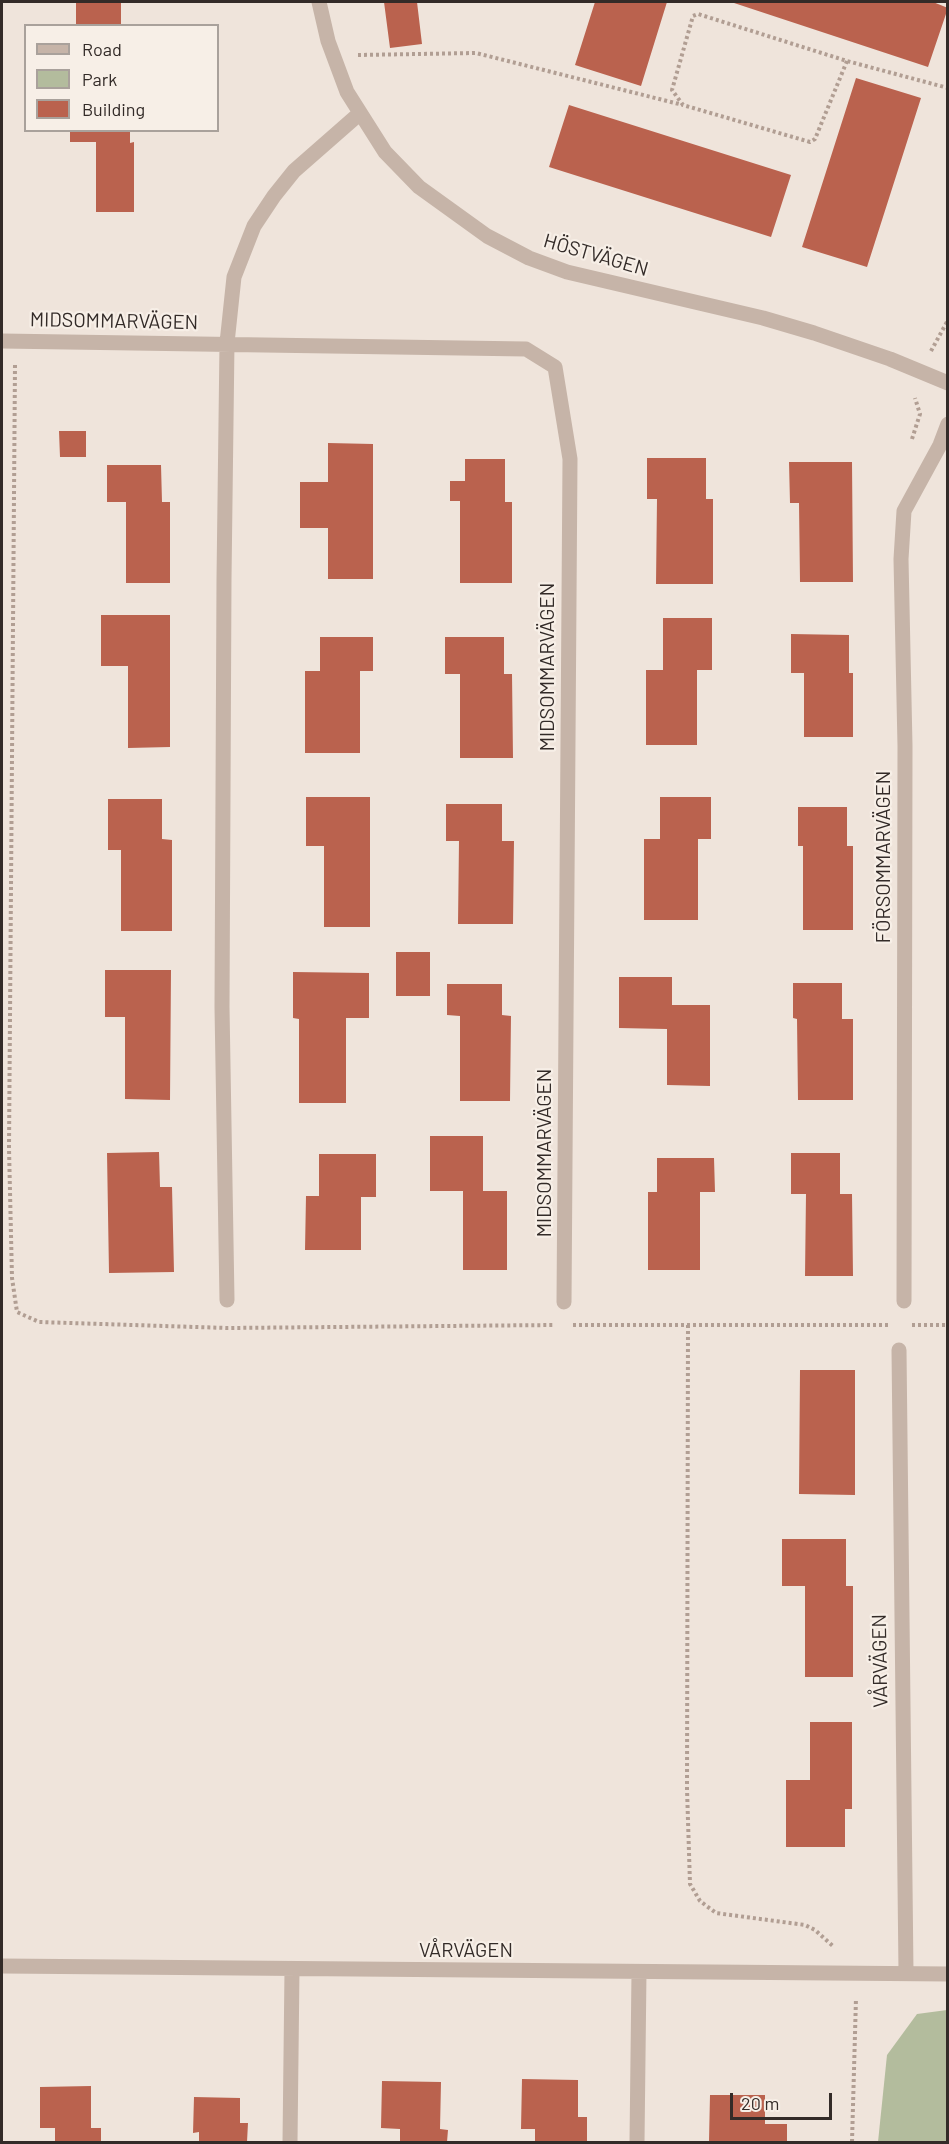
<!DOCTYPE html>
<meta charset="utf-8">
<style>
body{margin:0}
#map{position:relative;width:949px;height:2144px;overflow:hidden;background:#efe4db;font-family:Barlow,sans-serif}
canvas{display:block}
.frame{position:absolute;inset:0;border:3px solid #332b28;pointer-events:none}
.legend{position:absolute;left:24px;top:24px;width:195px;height:108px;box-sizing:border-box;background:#f7efe7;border:2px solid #a9a19b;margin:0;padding:8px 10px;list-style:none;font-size:18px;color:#332b28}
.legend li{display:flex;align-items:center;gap:12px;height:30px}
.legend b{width:30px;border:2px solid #a9a19b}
.scale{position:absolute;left:730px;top:2093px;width:102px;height:27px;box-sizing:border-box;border:3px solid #332b28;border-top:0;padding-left:8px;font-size:18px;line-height:21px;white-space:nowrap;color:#332b28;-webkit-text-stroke:4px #f7efe7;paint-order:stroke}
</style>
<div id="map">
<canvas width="949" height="2144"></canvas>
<div class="frame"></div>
<ul class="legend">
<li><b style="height:8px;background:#c6b4a8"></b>Road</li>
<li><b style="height:16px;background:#b3bc9d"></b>Park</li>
<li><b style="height:16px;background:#ba624e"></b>Building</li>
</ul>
<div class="scale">20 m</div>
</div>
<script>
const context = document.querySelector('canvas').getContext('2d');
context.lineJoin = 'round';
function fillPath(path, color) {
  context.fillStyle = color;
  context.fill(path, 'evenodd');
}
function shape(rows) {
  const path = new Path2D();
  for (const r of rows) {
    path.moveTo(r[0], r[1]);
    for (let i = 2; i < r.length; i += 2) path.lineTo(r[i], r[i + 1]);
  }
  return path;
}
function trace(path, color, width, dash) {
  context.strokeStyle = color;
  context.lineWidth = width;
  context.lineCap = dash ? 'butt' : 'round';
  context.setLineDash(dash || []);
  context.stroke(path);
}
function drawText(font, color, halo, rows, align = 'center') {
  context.font = font + ' Barlow,sans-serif';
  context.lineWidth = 4.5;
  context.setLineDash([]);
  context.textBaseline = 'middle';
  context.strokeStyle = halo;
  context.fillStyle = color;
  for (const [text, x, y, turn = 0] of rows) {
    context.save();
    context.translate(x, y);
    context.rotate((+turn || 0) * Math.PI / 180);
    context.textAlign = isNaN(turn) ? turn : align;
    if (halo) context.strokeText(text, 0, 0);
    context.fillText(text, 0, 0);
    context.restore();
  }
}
fillPath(shape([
 [947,2010,947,2142,878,2142,887,2055,917,2014]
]), '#b3bc9d');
fillPath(shape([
 [76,2,121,2,121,26,76,26],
 [384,2,417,2,422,44,390,48],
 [595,2,667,2,641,86,575,65],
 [731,2,933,2,948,8,928,67],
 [856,78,921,98,867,267,802,247],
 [569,105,791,175,771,237,549,167],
 [70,130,130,130,130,143,134,142,134,212,96,212,96,142,70,142],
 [59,431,86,431,86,457,60,457],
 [328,443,373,444,373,579,328,579,328,528,300,528,300,482,328,482],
 [647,458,706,458,706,499,713,499,713,584,656,584,657,499,647,499],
 [465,459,505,459,505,502,512,502,512,583,460,583,460,501,450,501,450,481,465,481],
 [789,462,852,462,853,582,800,582,799,503,790,503],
 [107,465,161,465,162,502,170,502,170,583,126,583,126,502,107,502],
 [101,615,170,615,170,747,128,748,128,666,101,666],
 [663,618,712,618,712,670,697,670,697,745,646,745,646,670,663,670],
 [791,634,849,635,849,673,853,673,853,737,804,737,804,673,791,673],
 [320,637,373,637,373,671,360,671,360,753,305,753,305,671,320,671],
 [445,637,504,637,504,674,512,674,513,758,460,758,460,674,445,674],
 [306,797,370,797,370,927,324,927,324,846,306,846],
 [660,797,711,797,711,839,698,839,698,920,644,920,644,839,660,839],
 [108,799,162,799,162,839,172,840,172,931,121,931,121,850,108,850],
 [446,804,502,804,502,841,514,841,513,924,458,924,459,841,446,841],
 [798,807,847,807,847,846,853,846,853,930,803,930,803,846,798,846],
 [396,952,430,952,430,996,396,996],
 [105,970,171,970,170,1100,125,1099,125,1017,105,1017],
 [293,972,369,973,369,1018,346,1018,346,1103,299,1103,299,1019,293,1018],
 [619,977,672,977,672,1005,710,1005,710,1086,667,1085,667,1029,619,1028],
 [793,983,842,983,842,1019,853,1019,853,1100,798,1100,797,1019,793,1018],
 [447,984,502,984,502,1015,511,1016,510,1101,460,1101,460,1016,447,1015],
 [430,1136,483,1136,483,1191,507,1191,507,1270,463,1270,463,1191,430,1191],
 [159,1152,160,1187,172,1187,174,1272,109,1273,107,1153],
 [791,1153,840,1153,840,1194,852,1194,853,1276,805,1276,806,1194,791,1194],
 [319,1154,376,1154,376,1197,361,1197,361,1250,305,1250,306,1196,319,1196],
 [657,1158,714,1158,715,1192,700,1192,700,1270,648,1270,648,1192,657,1192],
 [800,1370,855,1370,855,1495,799,1494],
 [782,1539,846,1539,846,1586,853,1586,853,1677,805,1677,805,1586,782,1586],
 [810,1722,852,1722,852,1809,845,1809,845,1847,786,1847,786,1780,810,1780],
 [522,2079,578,2080,578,2117,587,2117,587,2142,535,2142,535,2129,521,2129],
 [382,2081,441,2082,440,2129,448,2130,447,2142,400,2142,400,2129,381,2128],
 [91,2086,91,2128,101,2128,101,2142,55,2142,55,2128,40,2128,40,2087],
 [710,2095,765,2095,765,2124,787,2124,787,2142,709,2142],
 [194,2097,240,2098,240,2123,248,2123,247,2142,199,2142,199,2132,193,2133]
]), '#ba624e');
trace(shape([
 [358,55,476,53,683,105],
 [847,61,815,139,810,142,683,105,672,90,693,16,698,14,847,61,948,88],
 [931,351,948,320],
 [15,365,9,1148,12,1278,17,1312,39,1322,227,1328,554,1325],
 [912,439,920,414,915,398],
 [573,1325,890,1325],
 [688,1325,687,1789,690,1884,700,1901,716,1913,805,1925,815,1930,834,1947],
 [912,1325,948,1325],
 [852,2142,856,1998]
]), '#b19e93', 4, [3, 3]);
trace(shape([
 [319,2,328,41,347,92,385,152,419,187,487,236,529,258,567,272,763,318,814,333,890,359,948,383],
 [2,341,526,349,555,367,570,459,564,1302],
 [227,1300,222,1007,224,579,227,343,234,277,254,226,274,196,294,171,359,114],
 [904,1301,905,746,901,559,904,511,940,445,948,424],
 [899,1350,906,1972],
 [2,1966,948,1974],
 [290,2142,292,1970],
 [637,2142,639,1972]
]), '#c6b4a8', 15);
drawText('20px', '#332b28', '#f7efe7', [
 ["HÖSTVÄGEN",596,255,16],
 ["MIDSOMMARVÄGEN",114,321,1],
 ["MIDSOMMARVÄGEN",547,667,-90],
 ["FÖRSOMMARVÄGEN",883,857,-90],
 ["MIDSOMMARVÄGEN",544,1153,-90],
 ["VÅRVÄGEN",880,1661,-91],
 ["VÅRVÄGEN",466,1950]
]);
</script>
